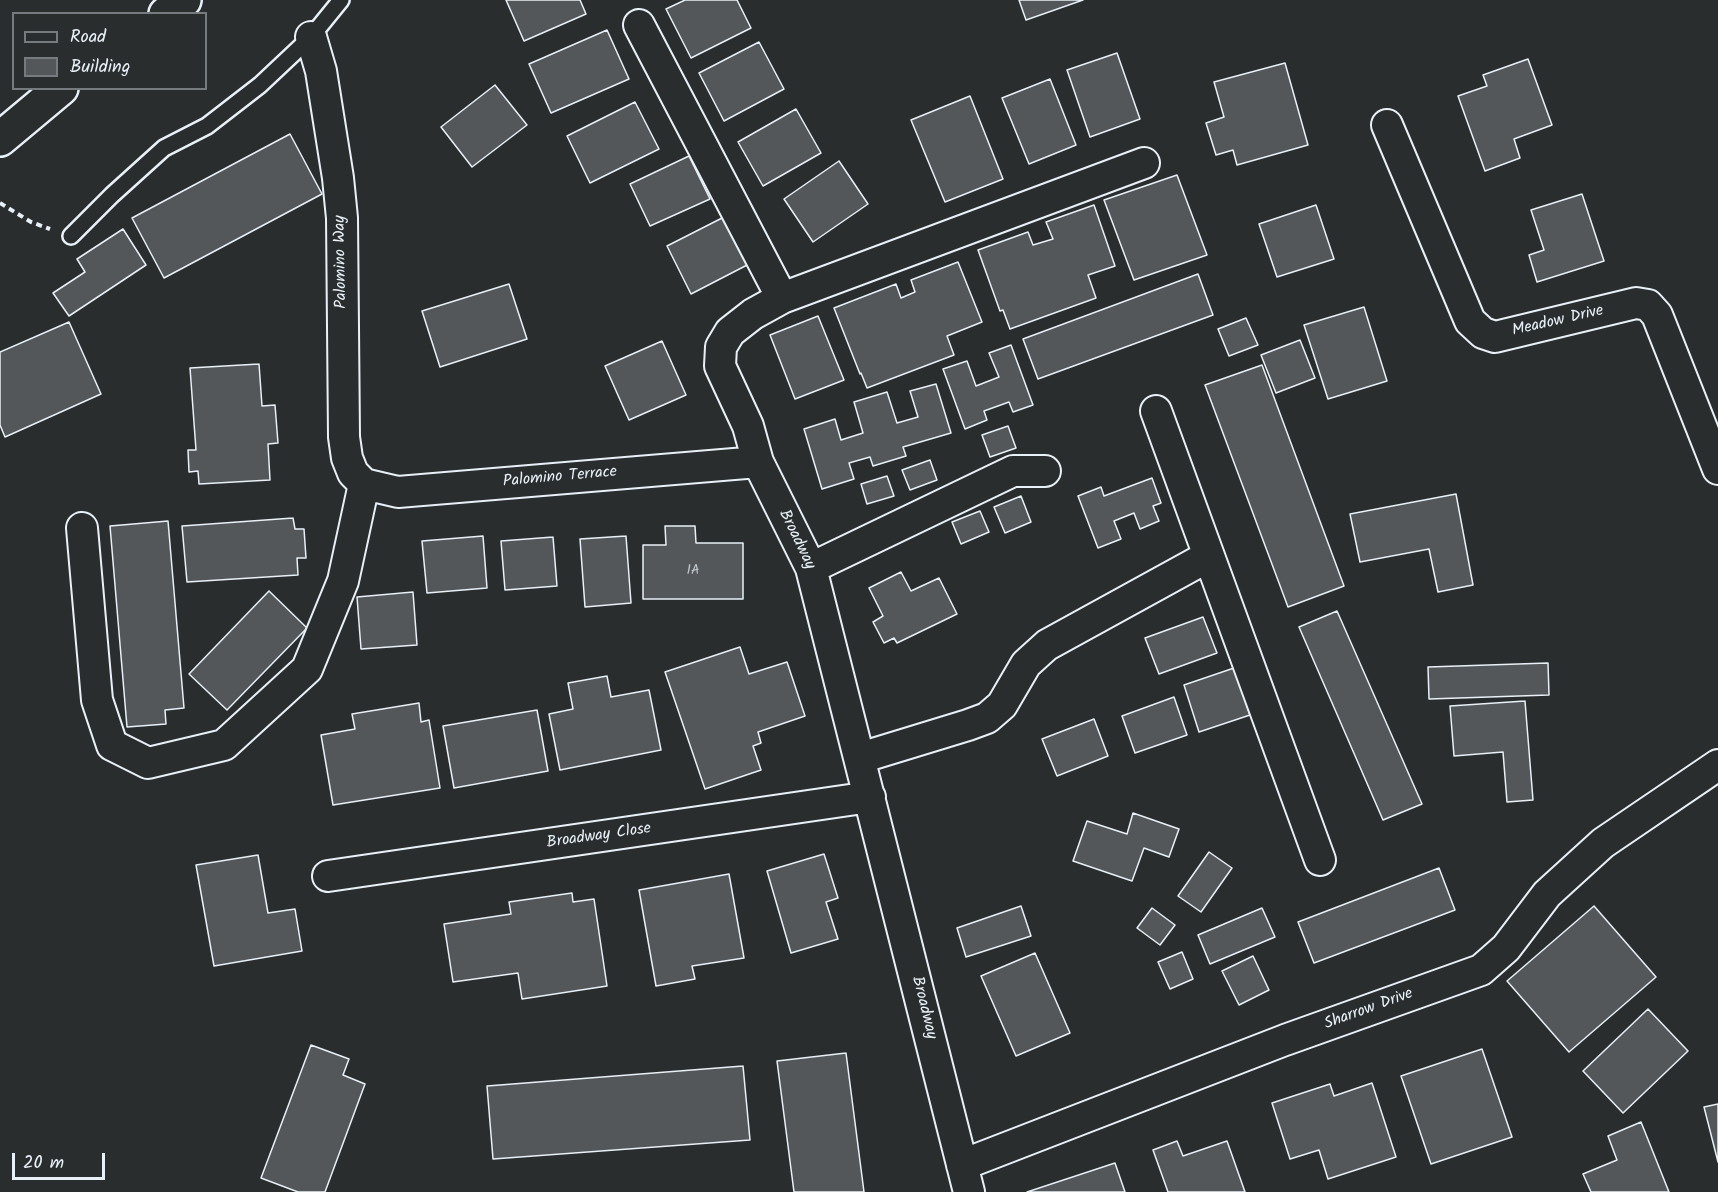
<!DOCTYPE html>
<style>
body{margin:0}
#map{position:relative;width:1718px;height:1192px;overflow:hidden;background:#2a2d2e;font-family:Kalam,sans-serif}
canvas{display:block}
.legend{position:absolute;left:12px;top:12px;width:195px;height:78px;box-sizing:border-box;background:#2a2d2e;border:2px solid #767b7f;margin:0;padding:8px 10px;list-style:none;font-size:18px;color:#e8f1f8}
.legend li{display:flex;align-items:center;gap:12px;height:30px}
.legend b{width:30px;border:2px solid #767b7f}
.scale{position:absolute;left:12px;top:1153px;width:93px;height:27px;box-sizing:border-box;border:3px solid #e8f1f8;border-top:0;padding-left:8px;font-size:18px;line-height:21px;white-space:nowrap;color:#e8f1f8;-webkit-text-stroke:4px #2a2d2e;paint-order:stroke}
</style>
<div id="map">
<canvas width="1718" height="1192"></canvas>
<ul class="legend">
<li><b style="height:8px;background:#2a2d2e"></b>Road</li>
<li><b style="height:16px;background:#535759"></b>Building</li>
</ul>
<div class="scale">20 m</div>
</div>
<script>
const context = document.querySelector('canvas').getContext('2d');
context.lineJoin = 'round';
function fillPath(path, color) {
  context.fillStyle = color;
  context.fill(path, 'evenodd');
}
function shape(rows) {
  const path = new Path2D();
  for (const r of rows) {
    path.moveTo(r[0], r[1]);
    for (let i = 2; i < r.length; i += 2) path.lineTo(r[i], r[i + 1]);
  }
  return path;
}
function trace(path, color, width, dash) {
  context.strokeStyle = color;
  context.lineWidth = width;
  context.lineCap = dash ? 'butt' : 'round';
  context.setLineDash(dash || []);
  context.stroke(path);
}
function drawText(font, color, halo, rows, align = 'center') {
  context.font = font + ' Kalam,sans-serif';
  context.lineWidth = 4.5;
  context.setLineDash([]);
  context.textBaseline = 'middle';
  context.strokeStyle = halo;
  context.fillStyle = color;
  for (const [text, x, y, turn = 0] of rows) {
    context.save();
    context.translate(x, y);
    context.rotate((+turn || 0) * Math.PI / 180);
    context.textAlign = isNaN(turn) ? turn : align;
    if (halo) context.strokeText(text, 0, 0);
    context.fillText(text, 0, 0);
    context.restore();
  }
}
const building = shape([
 [506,0,580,0,586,14,524,41,506,0],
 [685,0,737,0,751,28,691,58,666,9,685,0],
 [1019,0,1083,0,1026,20,1019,0],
 [607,30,629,79,551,113,529,64,607,30],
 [759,42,784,89,724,121,699,73,759,42],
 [1117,53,1140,119,1090,137,1067,70,1117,53],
 [1528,59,1552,125,1514,139,1520,158,1485,171,1458,96,1487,86,1483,75,1528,59],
 [1285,63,1308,145,1237,165,1233,150,1216,155,1206,123,1224,117,1214,82,1285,63],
 [1050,79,1076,145,1029,164,1002,98,1050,79],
 [495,85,527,125,472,167,441,127,495,85],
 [970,96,1003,179,945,202,911,120,970,96],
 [635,102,659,149,590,183,567,136,635,102],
 [796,109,821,153,763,186,738,142,796,109],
 [290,134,322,194,164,278,132,218,290,134],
 [689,156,710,199,650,226,630,184,689,156],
 [839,161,868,204,813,242,784,199,839,161],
 [1177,175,1207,255,1134,280,1104,200,1177,175],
 [1582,194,1604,261,1537,282,1529,255,1544,250,1531,210,1582,194],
 [1094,205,1115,266,1088,275,1096,298,1010,329,1003,310,1000,311,978,250,1028,232,1033,245,1053,239,1046,222,1094,205],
 [1316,205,1334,259,1277,277,1259,224,1316,205],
 [726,216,751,263,691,294,667,246,726,216],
 [123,229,146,265,69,316,53,293,85,272,77,259,123,229],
 [958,262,982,322,947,336,954,355,867,388,861,373,860,374,834,308,896,284,901,298,915,292,911,280,958,262],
 [1198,274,1213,315,1038,379,1023,339,1198,274],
 [509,284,527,339,440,367,422,311,509,284],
 [1364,307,1387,381,1328,399,1304,325,1364,307],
 [818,316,844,380,795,399,770,335,818,316],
 [1246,318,1258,345,1229,356,1218,329,1246,318],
 [69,322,101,394,5,437,0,425,0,352,69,322],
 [1300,340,1315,378,1276,393,1261,355,1300,340],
 [662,341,686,395,629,420,605,366,662,341],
 [1011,345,1033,405,1013,412,1009,402,984,411,987,420,965,429,943,369,967,361,976,386,999,377,989,353,1011,345],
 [259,364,262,406,275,405,278,443,268,444,270,480,199,484,198,471,189,472,188,450,196,450,190,368,259,364],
 [1262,365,1344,586,1288,607,1205,385,1262,365],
 [936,384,951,433,903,447,906,456,873,466,870,457,849,463,854,479,822,489,804,429,835,419,841,440,863,433,854,402,887,392,897,423,918,417,910,391,936,384],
 [1008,426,1016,448,990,457,982,435,1008,426],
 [930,460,937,480,910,490,902,470,930,460],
 [887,476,894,496,867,504,861,484,887,476],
 [1152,478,1161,503,1153,506,1159,521,1140,529,1134,513,1114,521,1121,539,1098,548,1078,496,1101,487,1104,496,1152,478],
 [1456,494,1473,585,1438,592,1429,549,1360,562,1350,514,1456,494],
 [1021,496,1031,522,1005,533,994,507,1021,496],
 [980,511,989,532,961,544,952,522,980,511],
 [293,518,295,529,304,529,306,558,297,558,298,575,187,582,182,526,293,518],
 [168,521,184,708,165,710,166,724,127,727,110,526,168,521],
 [665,526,695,526,696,543,743,543,743,599,643,599,643,545,666,545,665,526],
 [483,536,487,588,427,593,422,541,483,536],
 [626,536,631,603,585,607,580,539,626,536],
 [553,537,557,586,505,590,501,541,553,537],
 [901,572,911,591,939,578,957,614,897,643,894,638,884,643,873,622,883,616,869,588,901,572],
 [269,591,307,628,227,710,189,674,269,591],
 [413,592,417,645,361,649,357,597,413,592],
 [1337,611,1422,804,1383,820,1299,627,1337,611],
 [1203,617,1217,653,1159,674,1145,638,1203,617],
 [740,647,749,674,787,662,805,716,758,732,761,743,753,746,761,770,705,789,665,672,740,647],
 [1548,663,1549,695,1429,699,1428,667,1548,663],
 [1234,668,1250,715,1199,732,1184,685,1234,668],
 [607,676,611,697,649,690,661,750,560,770,549,714,573,709,568,683,607,676],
 [1174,697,1187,735,1135,753,1122,716,1174,697],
 [1525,701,1533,800,1507,802,1503,752,1454,756,1450,706,1525,701],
 [419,703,421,722,429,720,440,788,333,805,321,735,355,729,352,714,419,703],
 [537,710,548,771,454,788,443,726,537,710],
 [1094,719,1108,756,1057,776,1042,739,1094,719],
 [1133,813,1179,829,1169,857,1144,848,1132,881,1073,861,1087,821,1127,834,1133,813],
 [1209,852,1232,868,1201,912,1178,896,1209,852],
 [824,854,838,898,826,902,838,939,791,953,767,871,824,854],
 [258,855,268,913,295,909,302,951,214,966,196,865,258,855],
 [1439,868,1455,910,1314,963,1298,922,1439,868],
 [729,874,744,958,692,966,695,979,656,986,639,890,729,874],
 [572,893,573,902,594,899,607,986,522,999,518,973,453,982,444,924,511,914,509,902,572,893],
 [1021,906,1031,936,966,957,957,928,1021,906],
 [1594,906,1656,977,1569,1052,1507,981,1594,906],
 [1152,908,1175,925,1160,945,1137,928,1152,908],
 [1262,908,1275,937,1210,964,1198,935,1262,908],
 [1182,952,1193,979,1170,989,1158,962,1182,952],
 [1035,953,1070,1033,1016,1056,981,976,1035,953],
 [1253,956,1269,990,1239,1005,1222,971,1253,956],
 [1648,1009,1688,1051,1623,1113,1583,1071,1648,1009],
 [311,1045,349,1059,343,1075,365,1084,325,1192,298,1192,261,1178,311,1045],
 [1482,1049,1512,1137,1431,1164,1401,1076,1482,1049],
 [846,1053,864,1192,794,1192,777,1061,846,1053],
 [743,1066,750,1140,493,1159,487,1086,743,1066],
 [1372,1083,1396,1157,1328,1179,1319,1150,1290,1159,1272,1103,1330,1084,1334,1096,1372,1083],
 [1718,1104,1718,1162,1704,1107,1718,1104],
 [1641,1122,1669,1192,1591,1192,1583,1174,1617,1160,1608,1136,1641,1122],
 [1177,1141,1183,1156,1227,1141,1245,1192,1168,1192,1153,1150,1177,1141],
 [1115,1163,1125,1192,1027,1192,1115,1163]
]);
fillPath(building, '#535759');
trace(building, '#e8f1f8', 1.5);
const lane = shape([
 [71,236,112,195,164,148,207,126,260,85,311,37,341,0]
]);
const street = shape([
 [639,25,782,298],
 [311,37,321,71,338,178,342,218,344,437,347,458,353,473,364,484],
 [1387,125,1470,321,1483,333,1495,337,1636,303,1648,305,1657,315,1718,469],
 [1156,411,1320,860],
 [364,484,398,492,758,462],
 [82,528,97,700,112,745,148,763,224,745,307,669,343,581,364,484],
 [811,568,1013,471,1045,471],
 [860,758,968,725,987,718,1002,705,1026,664,1047,645,1209,556],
 [328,876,870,797],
 [962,1165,1285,1040,1481,970,1506,948,1547,894,1603,843,1718,765],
 [969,1192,811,568,758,462,748,426,720,366,721,347,730,332,753,314,782,298,1144,163]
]);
const primary = shape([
 [166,14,184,0],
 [0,139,61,88]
]);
trace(lane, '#e8f1f8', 20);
trace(street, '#e8f1f8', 34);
trace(primary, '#e8f1f8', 38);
trace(shape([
 [0,203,31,222,50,229]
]), '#e8f1f8', 4, [6, 4.5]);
trace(lane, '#2a2d2e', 15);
trace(street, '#2a2d2e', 30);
trace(primary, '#2a2d2e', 33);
drawText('14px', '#c3cad0', null, [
 ["1A",693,572]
]);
drawText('16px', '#e8f1f8', '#2a2d2e', [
 ["Palomino Way",342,262,-91],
 ["Meadow Drive",1558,322,-13],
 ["Palomino Terrace",560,478,-5],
 ["Broadway",796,540,64],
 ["Broadway Close",599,837,-8],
 ["Broadway",923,1008,76],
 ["Sharrow Drive",1369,1010,-20]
]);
</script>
